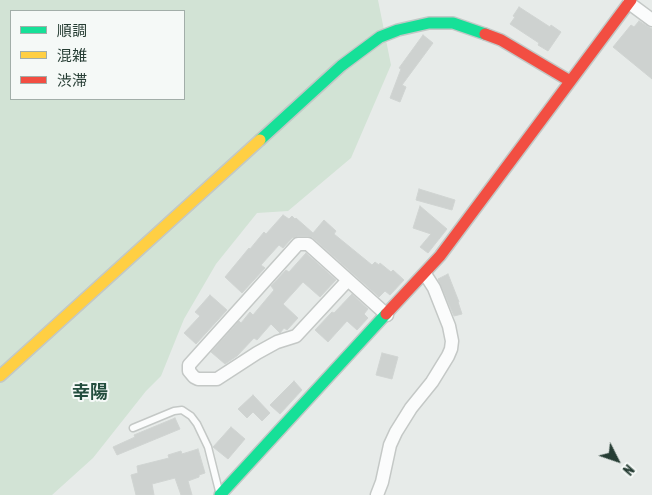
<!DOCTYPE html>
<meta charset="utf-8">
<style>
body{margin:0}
#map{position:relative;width:652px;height:495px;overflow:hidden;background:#e7ebe9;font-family:"Asap Condensed","Noto Sans JP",sans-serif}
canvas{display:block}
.legend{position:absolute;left:10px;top:10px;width:175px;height:90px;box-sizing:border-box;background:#f5f9f7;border:1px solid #a2aea9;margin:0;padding:6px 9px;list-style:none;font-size:15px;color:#263d34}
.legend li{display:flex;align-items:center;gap:10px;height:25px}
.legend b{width:25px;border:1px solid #a2aea9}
.north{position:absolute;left:592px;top:435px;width:50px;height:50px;-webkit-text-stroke:4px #f5f9f7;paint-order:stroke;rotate:131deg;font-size:14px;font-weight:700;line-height:20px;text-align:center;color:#263d34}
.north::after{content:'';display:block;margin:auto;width:18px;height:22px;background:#263d34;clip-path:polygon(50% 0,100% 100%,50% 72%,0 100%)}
</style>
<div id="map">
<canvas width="652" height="495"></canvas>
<ul class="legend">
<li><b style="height:6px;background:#16e098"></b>順調</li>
<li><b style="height:6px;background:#ffcf43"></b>混雑</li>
<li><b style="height:6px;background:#f24e42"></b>渋滞</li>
</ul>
<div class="north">N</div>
</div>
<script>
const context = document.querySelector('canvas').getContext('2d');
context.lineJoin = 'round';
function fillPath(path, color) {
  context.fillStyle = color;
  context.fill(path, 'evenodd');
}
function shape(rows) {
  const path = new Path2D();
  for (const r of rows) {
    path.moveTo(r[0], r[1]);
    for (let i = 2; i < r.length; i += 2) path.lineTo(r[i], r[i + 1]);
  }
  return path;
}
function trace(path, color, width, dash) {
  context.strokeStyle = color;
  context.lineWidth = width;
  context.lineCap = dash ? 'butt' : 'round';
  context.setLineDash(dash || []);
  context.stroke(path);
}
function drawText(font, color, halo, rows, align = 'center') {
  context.font = font + ' "Asap Condensed","Noto Sans JP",sans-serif';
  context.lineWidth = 4;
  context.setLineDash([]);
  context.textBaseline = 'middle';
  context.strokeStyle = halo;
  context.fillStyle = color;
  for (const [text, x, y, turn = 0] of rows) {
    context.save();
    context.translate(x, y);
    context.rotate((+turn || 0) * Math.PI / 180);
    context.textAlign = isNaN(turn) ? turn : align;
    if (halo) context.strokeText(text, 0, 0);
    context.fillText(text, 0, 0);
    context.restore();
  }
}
fillPath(shape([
 [0,0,378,0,391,65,351,158,288,211,257,213,216,264,184,319,161,376,146,391,93,458,52,495,0,495],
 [11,11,184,11,184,99,11,99]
]), '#d2e3d5');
const building = shape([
 [519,7,550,27,551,25,561,32,548,51,538,45,539,43,510,24,515,17,513,16,519,7],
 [639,21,652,29,652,79,613,47,631,25,634,27,639,21],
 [423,35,433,43,402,85,406,87,400,102,390,98,401,69,399,68,423,35],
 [419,189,455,200,452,210,416,200,419,189],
 [420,206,447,229,428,253,420,247,431,234,413,228,420,206],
 [283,215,289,219,292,216,295,219,296,218,313,233,324,220,336,231,334,234,372,265,375,262,379,265,380,263,391,272,393,270,404,280,390,295,385,291,379,297,313,238,308,236,298,236,292,238,283,248,279,245,261,265,265,268,242,293,225,277,249,248,250,249,264,232,266,234,283,215],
 [306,253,336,280,320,297,303,282,283,304,298,318,287,330,284,328,280,333,271,324,257,340,254,338,237,356,225,364,211,352,239,321,241,323,250,312,253,315,274,290,271,286,286,270,289,272,306,253],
 [448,274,459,302,458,302,462,314,454,316,438,279,448,274],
 [352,294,368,309,364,314,368,318,357,330,347,321,328,342,315,330,332,312,334,313,352,294],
 [210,295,227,310,196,344,184,333,200,316,195,312,210,295],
 [382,353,398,357,392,379,376,375,382,353],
 [294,381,302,390,280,414,270,405,294,381],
 [253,395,270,413,262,421,253,412,247,418,238,409,253,395],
 [175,418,180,429,117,455,113,447,135,437,134,435,175,418],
 [231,427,245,439,228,459,213,447,231,427],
 [198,449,205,473,199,475,199,477,188,481,192,495,181,495,175,478,152,484,154,495,136,495,131,475,138,473,137,466,169,458,168,455,181,451,182,454,198,449]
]);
fillPath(building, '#ced2d0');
trace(building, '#d0d4d2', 1);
const lane = shape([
 [133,428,174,411,182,410,191,416,197,424,208,447,219,491]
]);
const street = shape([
 [629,3,652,20],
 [348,280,296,336,277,342,257,353,217,379,198,379,194,377,189,371,189,365,298,244,308,244,387,315],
 [377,495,382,482,390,445,396,432,411,408,432,382,448,356,451,349,452,341,449,326,434,288,425,274]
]);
const fast = shape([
 [260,140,341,66,380,37,398,30,429,23,453,23,485,34],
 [220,495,386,314]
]);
const slow = shape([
 [0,376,260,140]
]);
const jam = shape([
 [485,34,501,40,570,81],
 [386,314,440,256,631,0]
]);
trace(lane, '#c4c8c6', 9);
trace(street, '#c4c8c6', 15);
trace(fast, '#c2c8c6', 14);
trace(slow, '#c2c8c6', 14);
trace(jam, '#c2c8c6', 14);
trace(lane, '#fbfcfc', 6);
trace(street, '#fbfcfc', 12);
trace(fast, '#16e098', 11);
trace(slow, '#ffcf43', 11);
trace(jam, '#f24e42', 11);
drawText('bold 18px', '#234d3e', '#f5f9f7', [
 ["幸陽",90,392]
]);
</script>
